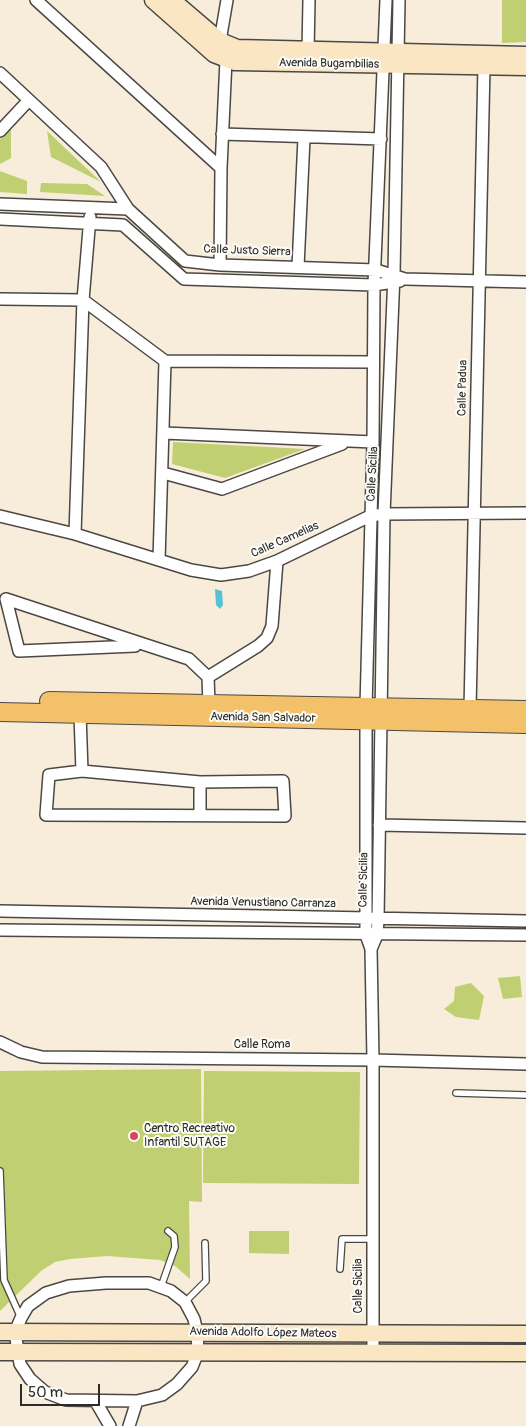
<!DOCTYPE html>
<meta charset="utf-8">
<style>
body{margin:0}
#map{position:relative;width:526px;height:1426px;overflow:hidden;background:#f7edda;font-family:Pangolin,sans-serif}
canvas{display:block}
.scale{position:absolute;left:20px;top:1384px;width:80px;height:22px;box-sizing:border-box;border:2px solid #2b2b2b;border-top:0;padding-left:6px;font-size:15px;line-height:18px;white-space:nowrap;color:#2b2b2b;-webkit-text-stroke:4px #fdfcf7;paint-order:stroke}
</style>
<div id="map">
<canvas width="526" height="1426"></canvas>
<div class="scale">50 m</div>
</div>
<script>
const context = document.querySelector('canvas').getContext('2d');
context.lineJoin = 'round';
function fillPath(path, color) {
  context.fillStyle = color;
  context.fill(path, 'evenodd');
}
function shape(rows) {
  const path = new Path2D();
  for (const r of rows) {
    path.moveTo(r[0], r[1]);
    for (let i = 2; i < r.length; i += 2) path.lineTo(r[i], r[i + 1]);
  }
  return path;
}
function trace(path, color, width, dash) {
  context.strokeStyle = color;
  context.lineWidth = width;
  context.lineCap = dash ? 'butt' : 'round';
  context.setLineDash(dash || []);
  context.stroke(path);
}
function drawText(font, color, halo, rows, align = 'center') {
  context.font = font + ' Pangolin,sans-serif';
  context.lineWidth = 4;
  context.setLineDash([]);
  context.textBaseline = 'middle';
  context.strokeStyle = halo;
  context.fillStyle = color;
  for (const [text, x, y, turn = 0] of rows) {
    context.save();
    context.translate(x, y);
    context.rotate((+turn || 0) * Math.PI / 180);
    context.textAlign = isNaN(turn) ? turn : align;
    if (halo) context.strokeText(text, 0, 0);
    context.fillText(text, 0, 0);
    context.restore();
  }
}
fillPath(shape([
 [502,0,526,0,526,42,502,43],
 [11,129,11,158,0,164,0,139],
 [47,131,101,182,51,157],
 [0,171,27,181,27,194,0,192],
 [41,183,87,184,105,196,40,192],
 [173,442,305,449,225,478,172,464],
 [520,976,522,997,503,999,498,978],
 [471,983,484,996,479,1020,456,1017,444,1009,454,1001,455,987],
 [201,1069,202,1202,189,1201,190,1279,175,1266,160,1260,107,1256,70,1259,55,1262,41,1271,0,1311,0,1071],
 [204,1071,360,1072,359,1184,203,1183],
 [249,1231,289,1231,289,1254,249,1253]
]), '#c0cf71');
fillPath(shape([
 [215,589,222,591,223,605,220,609,216,605]
]), '#59c1d5');
const lane = shape([
 [456,1093,526,1095],
 [0,1171,4,1280,21,1318],
 [340,1269,342,1239,373,1239],
 [161,1287,175,1247,174,1236,168,1231],
 [185,1302,206,1281,205,1243]
]);
const street = shape([
 [36,0,221,168],
 [220,41,227,0],
 [308,51,309,0],
 [0,73,101,167,128,209],
 [0,131,29,100],
 [222,134,381,139],
 [0,204,128,209,185,261,220,265,376,270,405,279,526,282],
 [0,219,123,225,184,279,374,285,400,281],
 [220,265,221,168,226,60],
 [298,267,304,138],
 [0,299,83,300,165,361,373,362],
 [164,433,373,442],
 [163,473,222,489,342,444],
 [0,516,75,534,191,570,221,575,249,571,277,561,370,516,384,514,526,513],
 [75,534,83,300,90,217],
 [159,560,165,361],
 [6,599,189,659,208,677,209,704],
 [6,599,19,651,135,646],
 [208,677,258,646,267,638,272,626,277,561],
 [470,709,484,66],
 [80,714,82,771],
 [82,771,200,782,283,781,285,816,46,815,49,775,82,771],
 [200,814,200,782],
 [379,825,526,828],
 [0,911,526,921],
 [0,930,526,935],
 [371,949,377,935,378,920,384,514,394,274,399,0],
 [0,1042,21,1052,42,1057,373,1060,526,1064],
 [106,1283,149,1283,171,1291,185,1302,194,1319,197,1332,198,1352,192,1367,177,1384,162,1395,137,1401,66,1400,45,1392,30,1379,20,1364,15,1332,21,1318,28,1306,46,1293,69,1286,106,1283],
 [373,1353,373,1060,371,949,366,935,366,707,373,442,374,285,386,0],
 [96,1402,110,1426],
 [129,1426,137,1401]
]);
const secondary = shape([
 [153,0,214,54,235,62,526,67],
 [172,0,220,41,237,48,526,55],
 [0,1332,526,1334],
 [0,1352,526,1353]
]);
const primary = shape([
 [49,701,526,710],
 [0,712,526,724]
]);
trace(lane, '#4a4845', 8);
trace(street, '#4a4845', 14);
trace(secondary, '#4a4845', 19);
trace(primary, '#4a4845', 20);
trace(lane, '#fff', 5.5);
trace(street, '#fff', 11);
trace(secondary, '#fbe6c4', 16);
trace(primary, '#f4c16b', 18);
for (const [x, y, r, color] of [
 [134,1136,5,"#d1495b"]
]) {
  const dot = new Path2D();
  dot.arc(x, y, r, 0, 2 * Math.PI);
  context.fillStyle = color;
  context.fill(dot);
  trace(dot, '#fdfcf7', 2);
}
drawText('12px', '#2b2b2b', '#fdfcf7', [
 ["Avenida Bugambilias",329,64,1],
 ["Calle Justo Sierra",247,251,2],
 ["Calle Padua",463,388,-89],
 ["Calle Sicilia",373,474,-87],
 ["Calle Camelias",285,540,-24],
 ["Avenida San Salvador",263,718,1],
 ["Calle Sicilia",364,880,-89],
 ["Avenida Venustiano Carranza",263,903,1],
 ["Calle Roma",262,1045],
 ["Calle Sicilia",359,1286,-90],
 ["Avenida Adolfo López Mateos",263,1333,1]
]);
drawText('12px', '#2b2b2b', '#fdfcf7', [
 ["Centro Recreativo",144,1129],
 ["Infantil SUTAGE",144,1143]
], 'left');
</script>
